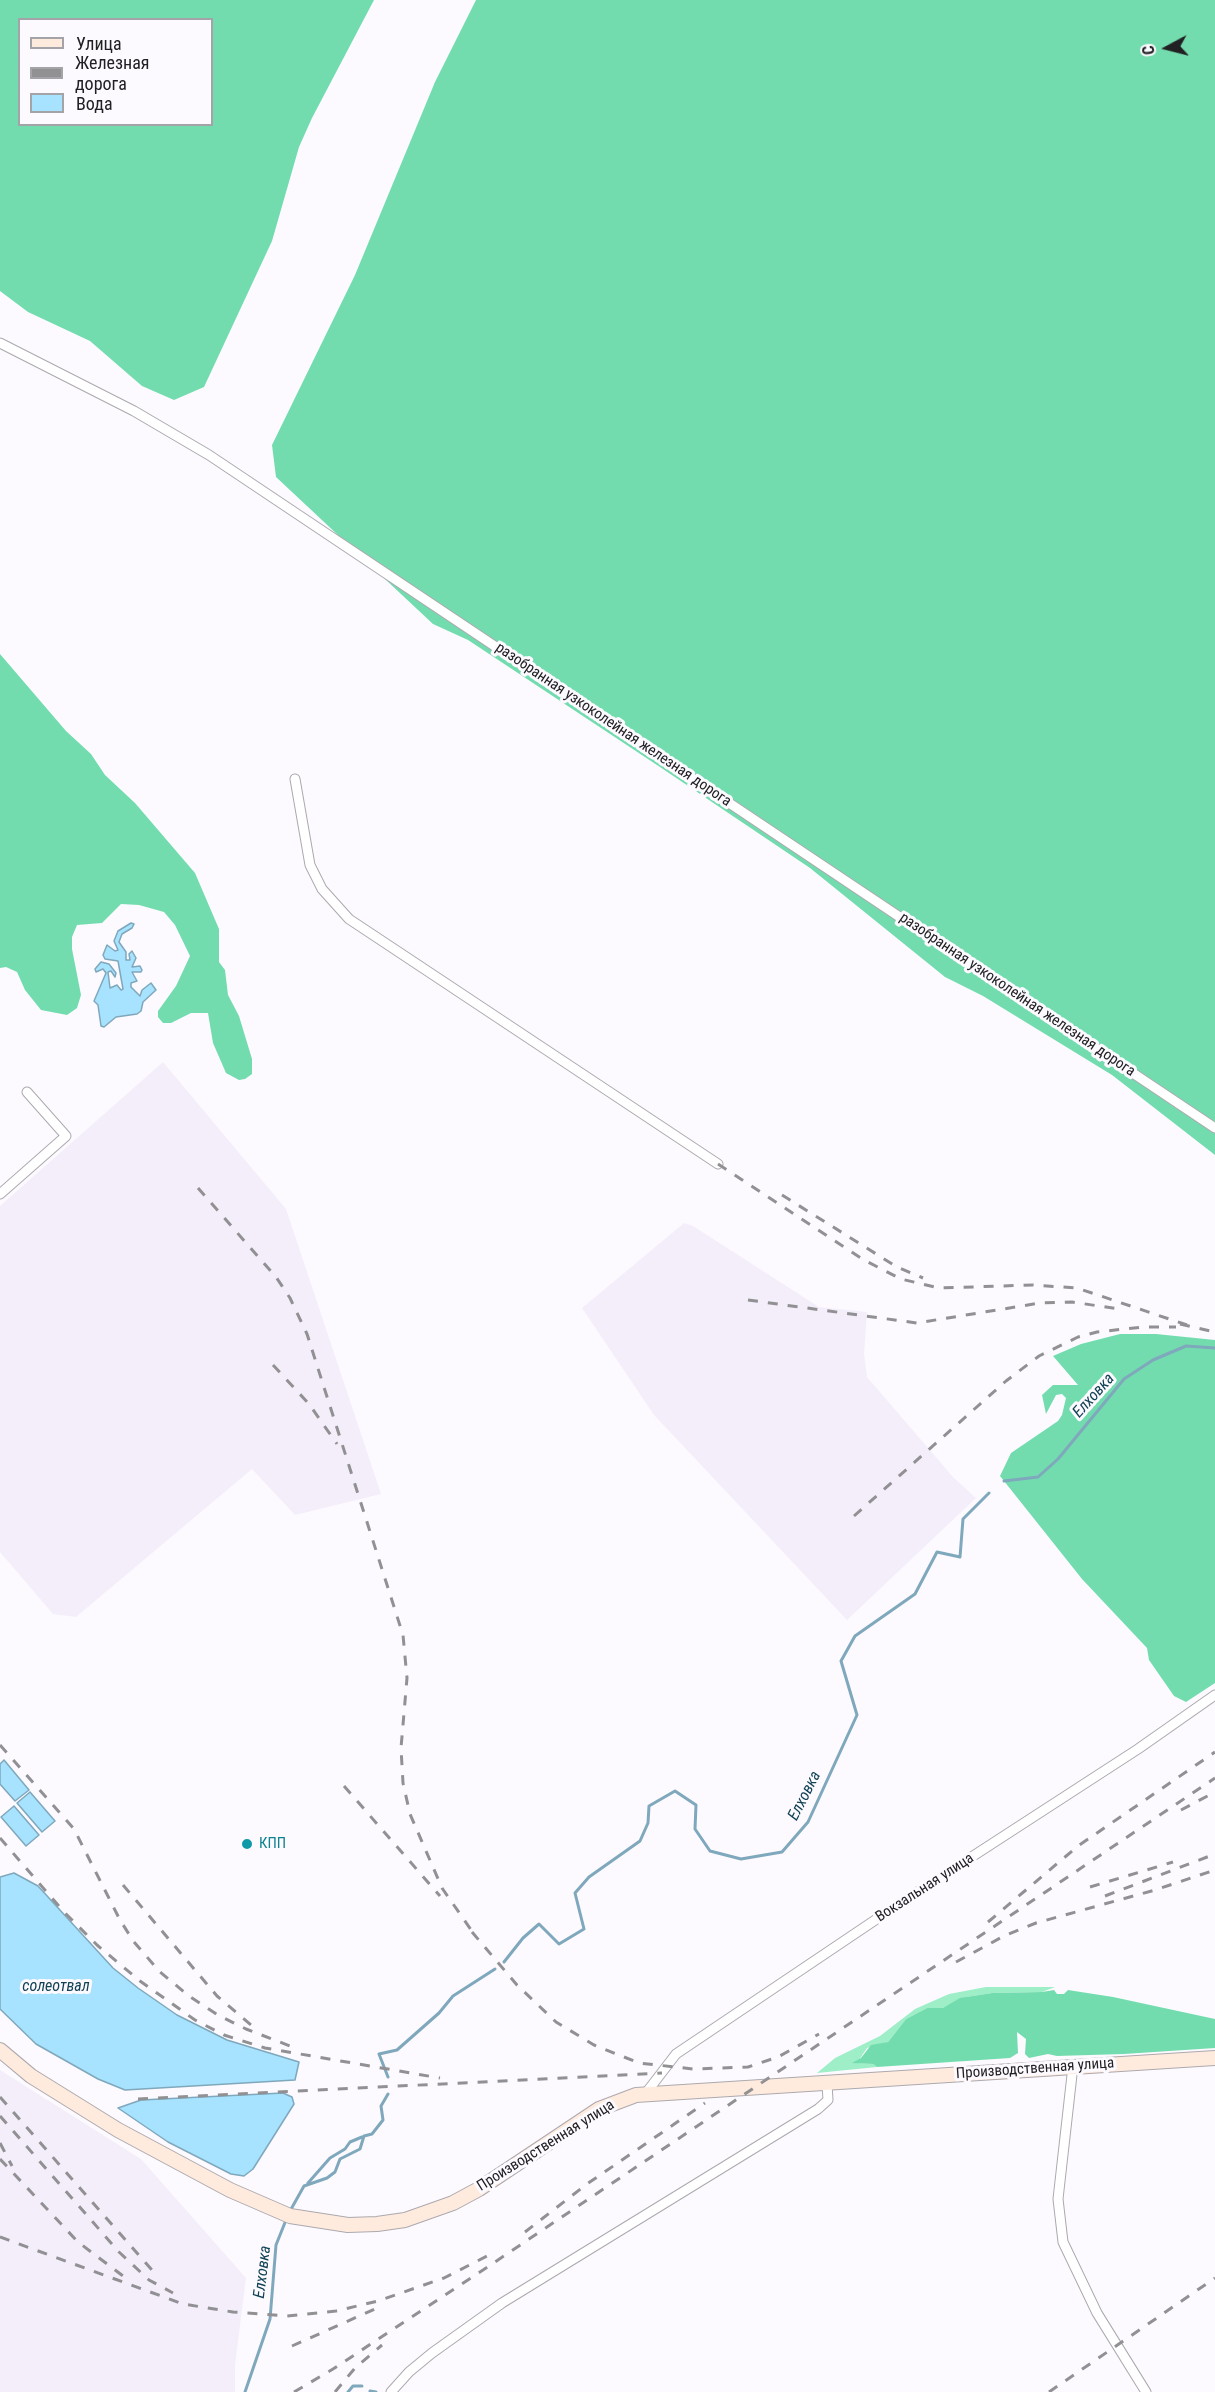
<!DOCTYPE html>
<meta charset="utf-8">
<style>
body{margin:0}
#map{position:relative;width:1215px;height:2392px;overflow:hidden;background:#fcfaff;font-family:"Roboto Condensed",sans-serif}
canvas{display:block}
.legend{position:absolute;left:18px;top:18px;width:195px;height:108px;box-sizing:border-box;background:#fcfaff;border:2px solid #a4a3a7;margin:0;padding:8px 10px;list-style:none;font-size:18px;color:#212022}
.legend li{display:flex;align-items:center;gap:12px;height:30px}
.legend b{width:30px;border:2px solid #a4a3a7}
.north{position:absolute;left:1137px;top:18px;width:60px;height:60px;-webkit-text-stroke:4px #fcfaff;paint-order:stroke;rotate:263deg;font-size:16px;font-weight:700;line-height:24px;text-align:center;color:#212022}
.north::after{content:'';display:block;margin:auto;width:21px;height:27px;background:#212022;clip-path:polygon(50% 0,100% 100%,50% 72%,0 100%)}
</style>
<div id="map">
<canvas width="1215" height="2392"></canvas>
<ul class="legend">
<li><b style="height:8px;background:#feebdd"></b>Улица</li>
<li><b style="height:8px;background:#919093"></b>Железная дорога</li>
<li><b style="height:16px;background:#a7e2fe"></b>Вода</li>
</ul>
<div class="north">С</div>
</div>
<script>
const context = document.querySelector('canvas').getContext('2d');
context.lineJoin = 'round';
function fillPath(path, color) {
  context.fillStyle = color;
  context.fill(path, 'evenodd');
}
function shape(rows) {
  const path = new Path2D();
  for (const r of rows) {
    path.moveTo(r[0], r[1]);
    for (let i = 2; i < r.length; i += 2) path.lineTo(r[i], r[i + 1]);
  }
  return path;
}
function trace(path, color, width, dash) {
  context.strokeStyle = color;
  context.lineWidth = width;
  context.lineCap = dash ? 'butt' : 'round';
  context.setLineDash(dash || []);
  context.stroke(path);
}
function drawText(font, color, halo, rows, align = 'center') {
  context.font = font + ' "Roboto Condensed",sans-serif';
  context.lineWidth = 6;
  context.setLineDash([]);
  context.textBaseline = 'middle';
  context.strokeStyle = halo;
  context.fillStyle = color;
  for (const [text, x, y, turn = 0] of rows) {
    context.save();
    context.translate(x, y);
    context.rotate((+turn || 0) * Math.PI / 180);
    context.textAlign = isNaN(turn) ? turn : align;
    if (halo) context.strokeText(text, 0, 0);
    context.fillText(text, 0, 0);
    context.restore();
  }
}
fillPath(shape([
 [163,1062,286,1209,381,1494,295,1515,252,1469,76,1617,53,1614,0,1552,0,1206],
 [684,1223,693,1226,819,1307,867,1312,864,1354,867,1377,953,1477,976,1498,847,1620,654,1415,582,1308],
 [0,2070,141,2159,246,2278,235,2365,235,2392,0,2392]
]), '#f4eefb');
fillPath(shape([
 [986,1987,1055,1987,1042,1992,992,1993,967,1997,943,2008,927,2008,906,2019,888,2042,867,2048,857,2063,873,2064,877,2067,817,2073,835,2058,880,2036,915,2009,949,1994]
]), '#9eeec8');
fillPath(shape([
 [0,0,374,0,312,118,299,147,272,241,204,387,174,400,142,386,90,341,28,312,0,291],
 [20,20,212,20,212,124,20,124],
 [476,0,1215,0,1215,1155,1112,1075,983,996,945,977,810,868,660,767,468,640,433,624,276,477,272,445,355,275,435,82],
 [0,654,66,731,91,754,105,775,135,803,195,873,219,929,219,962,225,970,228,995,239,1016,252,1059,252,1074,245,1079,239,1080,226,1073,213,1043,208,1013,191,1013,171,1023,163,1023,158,1017,158,1011,176,986,190,956,175,925,164,912,139,905,121,904,102,923,77,925,72,937,72,949,81,995,77,1008,67,1015,41,1010,25,990,17,972,6,967,0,968],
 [1120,1334,1156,1334,1215,1340,1215,1683,1186,1702,1174,1696,1149,1660,1147,1648,1082,1579,1000,1476,1011,1453,1058,1421,1062,1415,1066,1398,1062,1394,1056,1395,1046,1414,1042,1395,1053,1385,1078,1385,1053,1356,1081,1344],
 [1054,1990,1057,1994,1064,1994,1068,1990,1113,1997,1215,2019,1215,2048,1124,2054,1057,2056,1048,2054,1029,2058,1025,2054,1026,2039,1017,2032,1018,2053,1010,2058,877,2067,873,2064,852,2063,861,2058,871,2045,888,2042,906,2019,927,2008,943,2008,960,1998,992,1993,1042,1992]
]), '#73dcae');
const water = shape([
 [131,923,134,924,132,928,122,934,119,942,126,952,126,960,130,960,129,954,132,951,136,958,132,967,140,966,142,970,141,972,132,972,137,981,131,983,131,987,140,996,142,990,151,983,156,990,143,1002,141,1011,137,1014,116,1017,104,1027,101,1026,98,1005,94,1001,106,973,103,969,96,972,95,969,101,962,109,964,116,973,115,977,111,971,108,972,110,988,117,985,121,990,123,989,118,961,105,959,103,955,107,945,115,951,118,950,114,941,118,931,131,923],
 [4,1760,29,1790,15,1801,0,1784,0,1764,4,1760],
 [30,1792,55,1821,42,1832,17,1803,30,1792],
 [14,1806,39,1835,26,1846,1,1817,14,1806],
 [14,1873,38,1886,113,1968,138,1988,177,2015,227,2040,299,2062,295,2080,125,2090,98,2079,36,2044,0,2009,0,1877,14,1873],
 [283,2093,292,2097,294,2104,253,2169,244,2176,231,2174,168,2142,118,2108,141,2100,283,2093]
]);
fillPath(water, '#a7e2fe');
trace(water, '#7fa8bc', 1.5);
trace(shape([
 [1004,1481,1038,1477,1058,1459,1124,1379,1153,1360,1186,1346,1215,1348],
 [504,1962,523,1938,539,1924,559,1944,584,1929,575,1893,589,1877,640,1841,648,1823,649,1806,675,1791,696,1805,695,1829,710,1851,741,1859,782,1852,808,1822,857,1715,841,1661,855,1636,915,1594,937,1552,960,1557,963,1519,989,1493],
 [388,2077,379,2054,397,2050,439,2013,453,1996,495,1969],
 [308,2183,330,2158,345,2149,350,2142,362,2137],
 [290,2211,304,2186,327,2178,335,2172,340,2159,360,2149,364,2136,372,2134,383,2120,381,2106,388,2094],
 [370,2391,376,2392],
 [245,2392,270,2319,276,2245,286,2220],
 [348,2392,353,2386,362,2386]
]), '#7fa8bc', 3);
const street = shape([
 [0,343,134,411,209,455,1215,1128],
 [295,779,310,865,322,889,349,919,718,1164],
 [0,1194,66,1136,27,1092],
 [1073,2066,1058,2199,1063,2242,1097,2313,1146,2392],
 [646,2093,676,2054,896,1906,1138,1749,1215,1695],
 [391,2392,409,2372,432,2353,502,2303,818,2109,828,2100,827,2084]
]);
const secondary = shape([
 [0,2050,31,2076,118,2130,230,2190,290,2216,348,2225,377,2224,405,2220,453,2203,479,2189,599,2109,636,2095,1215,2058]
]);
trace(street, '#aca9af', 11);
trace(secondary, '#aca9af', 16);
trace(street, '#fff', 9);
trace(secondary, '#feebdd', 14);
trace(shape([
 [718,1164,864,1260,901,1279,939,1288,1033,1285,1077,1288,1187,1325],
 [198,1188,276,1277,290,1298,307,1334,403,1635,407,1678,401,1748,403,1783,410,1814,442,1888,476,1937],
 [782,1195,897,1267,923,1278],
 [748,1300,917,1323,1040,1303,1072,1302,1119,1309],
 [1180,1324,1215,1332],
 [273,1365,309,1404,337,1444],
 [854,1516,1006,1381,1039,1356,1078,1337,1097,1332,1143,1327,1176,1327],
 [0,1745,74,1829,120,1920,134,1942,160,1972,189,1996,218,2015,246,2029,290,2046],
 [344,1786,440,1896],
 [1181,1810,1215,1792],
 [0,1838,64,1912,97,1945,140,1981,195,2020,224,2035,265,2048,440,2078],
 [123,1885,217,1996,251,2025],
 [1090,1887,1173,1862],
 [1105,1896,1215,1854],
 [988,1922,1078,1846,1215,1752],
 [472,1932,517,1985,556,2022,594,2045,639,2063,693,2069,748,2067,778,2057,819,2034],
 [956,1962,1004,1936,1036,1923,1155,1890,1215,1870],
 [0,2097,158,2277],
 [138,2099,662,2073],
 [0,2116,119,2252,149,2280,173,2293],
 [0,2143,12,2166],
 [0,2159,78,2242,123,2276],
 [525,2232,587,2184,705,2103],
 [0,2237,183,2304,233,2312,287,2316,336,2311,378,2301,444,2278,495,2252],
 [292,2346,377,2308],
 [294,2392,333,2369,483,2270,1215,1778],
 [335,2392,355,2368,382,2345],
 [1049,2392,1215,2278]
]), '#919093', 3, [10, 10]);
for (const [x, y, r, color] of [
 [247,1844,6,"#0f9aa8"]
]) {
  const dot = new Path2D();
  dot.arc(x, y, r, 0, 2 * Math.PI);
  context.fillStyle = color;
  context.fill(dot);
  trace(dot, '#fcfaff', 2);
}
drawText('15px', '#212022', '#fcfaff', [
 ["разобранная узкоколейная железная дорога",613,725,34],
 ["разобранная узкоколейная железная дорога",1017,995,34],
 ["Вокзальная улица",925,1888,-33],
 ["Производственная улица",1035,2069,-4],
 ["Производственная улица",546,2146,-32]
]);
drawText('15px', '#0d838f', '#fcfaff', [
 ["КПП",259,1844]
], 'left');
drawText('italic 16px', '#104154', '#fcfaff', [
 ["Елховка",1094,1396,-48],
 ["Елховка",805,1796,-63],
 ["солеотвал",56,1987],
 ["Елховка",263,2272,-83]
]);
</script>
